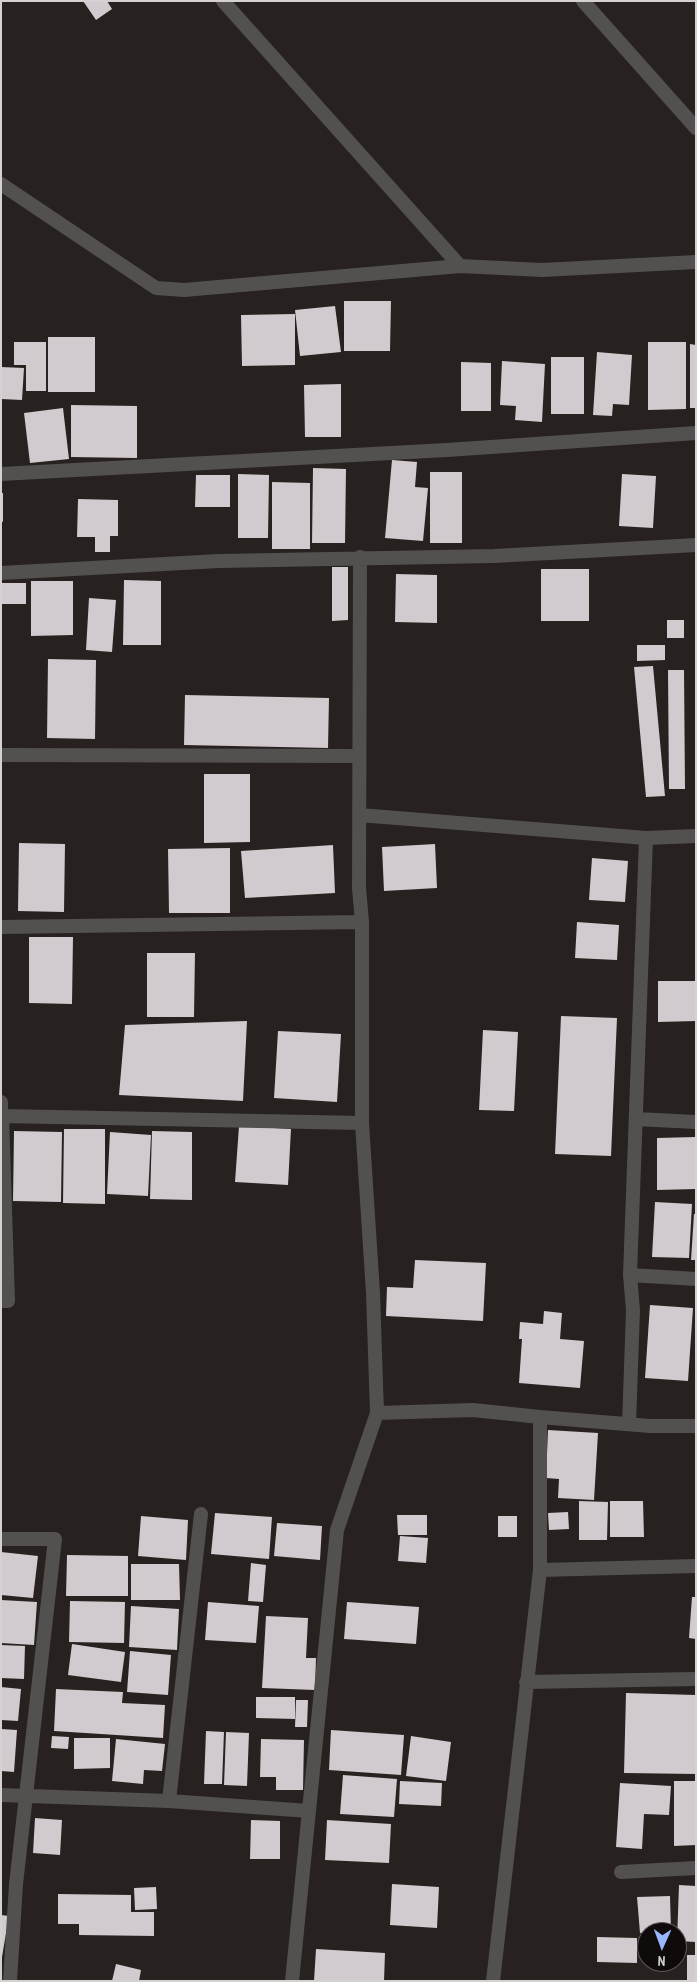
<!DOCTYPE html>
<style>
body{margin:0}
#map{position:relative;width:697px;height:1982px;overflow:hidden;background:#27211f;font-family:"PT Sans Narrow",sans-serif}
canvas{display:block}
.frame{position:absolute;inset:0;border:2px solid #d5d1d0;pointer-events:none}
.north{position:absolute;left:637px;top:1922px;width:50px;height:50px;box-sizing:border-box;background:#0e0b0a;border:1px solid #5e5a59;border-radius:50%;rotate:182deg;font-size:14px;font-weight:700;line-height:20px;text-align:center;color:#d5d1d0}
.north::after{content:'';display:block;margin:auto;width:18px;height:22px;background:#97b6fd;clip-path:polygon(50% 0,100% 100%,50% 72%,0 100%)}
</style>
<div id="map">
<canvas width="697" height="1982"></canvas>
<div class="frame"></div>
<div class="north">N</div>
</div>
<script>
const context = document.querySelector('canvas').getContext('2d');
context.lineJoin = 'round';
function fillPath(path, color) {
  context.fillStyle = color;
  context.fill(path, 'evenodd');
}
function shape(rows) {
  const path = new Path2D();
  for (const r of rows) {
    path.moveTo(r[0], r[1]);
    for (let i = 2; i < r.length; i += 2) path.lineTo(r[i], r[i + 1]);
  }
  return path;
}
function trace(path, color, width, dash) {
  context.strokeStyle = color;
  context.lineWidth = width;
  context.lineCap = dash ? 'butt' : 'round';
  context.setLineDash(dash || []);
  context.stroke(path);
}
fillPath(shape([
 [83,1,107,1,112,9,96,20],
 [344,301,391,301,390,351,344,351],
 [335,306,341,352,300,356,295,310],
 [295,314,295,365,242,366,241,315],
 [48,337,95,337,95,392,48,392],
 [14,342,46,342,46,391,26,391,26,365,14,365],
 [648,342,686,342,686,409,648,410],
 [690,344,696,345,696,408,690,408],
 [597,352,632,355,629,405,613,404,612,416,593,415],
 [551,357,584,357,584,414,551,414],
 [502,361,545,364,542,422,515,420,516,406,500,405],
 [461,362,491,363,491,411,461,411],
 [1,367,24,368,22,400,1,399],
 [341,384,341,437,305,437,304,385],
 [71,405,137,406,137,458,71,457],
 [63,408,69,459,30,463,24,413],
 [392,460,417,462,415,487,428,488,423,541,385,538],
 [313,468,346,469,345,543,312,543],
 [430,472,462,472,462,543,430,543],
 [238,474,269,475,268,538,238,538],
 [622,474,656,476,653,528,619,526],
 [196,475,230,475,230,507,195,507],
 [272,482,310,483,310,549,272,549],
 [1,493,3,493,3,522,1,521],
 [78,499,118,500,118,536,110,536,110,552,95,552,95,537,77,537],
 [332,567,348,567,348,620,332,621],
 [541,569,589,569,589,621,541,621],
 [396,574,437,575,437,623,395,622],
 [124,580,161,581,161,645,123,645],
 [31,581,73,581,73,635,31,636],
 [1,583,26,583,26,604,1,604],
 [89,598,116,600,112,652,86,650],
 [667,620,684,620,684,638,667,638],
 [637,645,665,645,665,660,637,661],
 [48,659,96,660,95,739,47,738],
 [653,666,665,796,646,797,634,667],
 [668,670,684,670,685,789,669,789],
 [185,695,329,698,328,748,184,745],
 [204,774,250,774,250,842,204,843],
 [19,843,65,844,64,912,18,911],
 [435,844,437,888,384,891,382,847],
 [333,845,335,893,245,898,241,851],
 [230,848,230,913,169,913,168,849],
 [592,858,628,861,625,902,589,900],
 [577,922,619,925,617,960,575,958],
 [29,937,73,937,72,1004,29,1003],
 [147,953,195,953,194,1017,147,1017],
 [658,981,696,981,696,1021,658,1022],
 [561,1016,617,1018,611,1156,555,1154],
 [247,1021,243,1101,119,1095,125,1025],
 [483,1030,518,1032,514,1111,479,1110],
 [278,1031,341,1034,337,1102,274,1098],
 [239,1126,291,1129,288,1185,235,1182],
 [64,1129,105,1129,105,1204,63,1203],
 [14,1131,62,1132,61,1202,13,1201],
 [152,1131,192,1132,192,1200,150,1199],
 [110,1132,151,1135,148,1196,107,1194],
 [696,1137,696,1189,657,1190,657,1138],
 [655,1202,692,1204,689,1258,652,1257],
 [694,1214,696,1214,696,1260,691,1260],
 [415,1260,486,1263,483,1321,386,1316,387,1287,413,1288],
 [650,1305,693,1308,688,1381,645,1378],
 [544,1311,562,1313,560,1339,584,1341,580,1388,519,1383,522,1339,519,1339,520,1322,543,1324],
 [548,1430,598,1433,594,1500,558,1498,559,1479,546,1478],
 [579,1501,608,1502,607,1540,579,1540],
 [610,1501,643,1501,644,1537,610,1537],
 [568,1512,569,1529,549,1530,548,1513],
 [215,1513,272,1517,269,1559,211,1554],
 [397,1515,427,1515,427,1535,398,1535],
 [141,1516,188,1520,186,1560,138,1556],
 [498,1516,517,1516,517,1537,498,1537],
 [277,1523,322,1526,320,1560,274,1556],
 [400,1536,428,1538,426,1563,398,1561],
 [1,1552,38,1556,33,1598,1,1595],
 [67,1555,128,1556,128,1596,66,1596],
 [251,1563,266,1565,263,1602,248,1601],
 [131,1564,179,1564,180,1600,131,1600],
 [692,1597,696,1597,696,1639,689,1638],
 [1,1600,37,1602,34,1645,1,1643],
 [70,1601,125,1602,124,1643,69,1642],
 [208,1602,259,1606,256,1643,205,1640],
 [347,1602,419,1607,416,1644,344,1639],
 [131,1606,179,1609,177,1650,129,1647],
 [266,1616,308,1618,306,1658,316,1658,315,1690,262,1688],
 [72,1644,125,1652,121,1682,68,1675],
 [1,1645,25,1646,24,1679,1,1678],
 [130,1651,171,1655,168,1695,127,1692],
 [1,1687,21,1689,18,1721,1,1720],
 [56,1689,123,1692,122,1703,165,1705,163,1738,54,1731],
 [626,1693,696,1695,696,1774,624,1773],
 [256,1697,295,1697,295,1719,256,1718],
 [296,1700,308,1700,307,1727,295,1727],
 [1,1729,17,1730,14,1772,1,1771],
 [331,1730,404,1735,401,1775,329,1770],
 [206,1731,224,1732,222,1784,204,1784],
 [226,1732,249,1733,247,1786,224,1785],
 [52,1736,69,1737,68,1749,51,1748],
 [411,1736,451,1742,446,1781,406,1776],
 [74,1738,110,1738,110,1768,74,1769],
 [116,1739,165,1744,162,1771,144,1770,143,1784,112,1781],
 [261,1739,304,1740,303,1790,276,1790,276,1777,260,1777],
 [343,1775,397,1779,394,1817,340,1814],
 [400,1781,442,1783,441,1806,399,1804],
 [674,1781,696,1781,696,1845,674,1846],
 [620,1783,671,1786,669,1815,644,1814,642,1849,616,1847],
 [35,1818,62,1820,60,1855,33,1853],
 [251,1820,280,1821,280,1859,250,1859],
 [327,1820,391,1824,389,1863,325,1860],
 [392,1884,439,1887,437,1928,390,1925],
 [679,1885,696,1886,696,1942,677,1941],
 [156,1887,157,1909,135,1910,134,1888],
 [58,1894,131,1895,131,1912,154,1912,154,1936,79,1935,79,1924,58,1924],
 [670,1896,671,1931,640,1933,637,1897],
 [1,1915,9,1916,2,1957,1,1957],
 [597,1937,637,1938,637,1963,597,1962],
 [316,1949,385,1953,384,1981,314,1981],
 [687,1955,696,1955,696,1981,687,1981],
 [116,1964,141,1970,139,1981,112,1981]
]), '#d1cace');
trace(shape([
 [223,1,460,266,542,270,696,262],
 [583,1,696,128],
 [1,184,156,288,184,290,460,266]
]), '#53514f', 14);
trace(shape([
 [1,474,447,450,696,433],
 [360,557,359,888,362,922,362,1123,373,1293,377,1413,473,1410,540,1417,540,1570,696,1566],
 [1,573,219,561,494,556,696,545],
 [1,755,359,756],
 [359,815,646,838,630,1275,696,1279],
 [646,838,696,836],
 [1,927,362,922],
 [1,1102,1,1116],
 [636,1119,696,1122],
 [1,1301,8,1301,2,1116,362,1123],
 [540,1417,650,1426,696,1426],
 [629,1424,633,1310,630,1275],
 [1,1539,55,1539,16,1884,10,1981],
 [526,1682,696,1679],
 [1,1795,169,1801,309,1811],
 [169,1801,201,1514],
 [621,1872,696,1868],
 [292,1981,337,1530,377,1413],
 [493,1981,540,1570]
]), '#53514f', 14);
</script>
